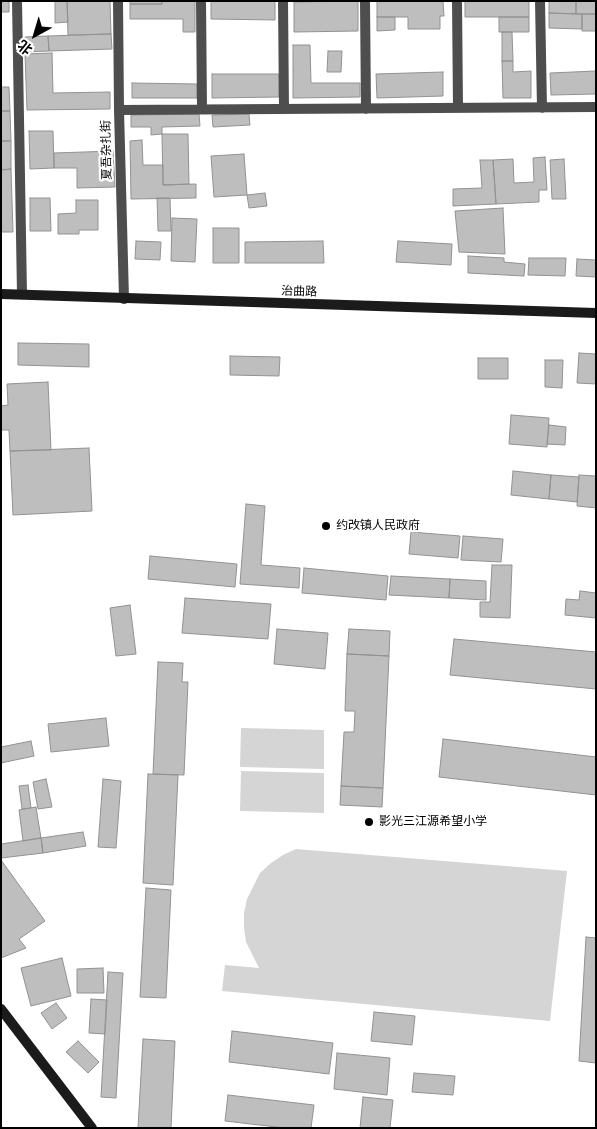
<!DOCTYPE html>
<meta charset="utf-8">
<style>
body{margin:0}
#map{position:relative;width:597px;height:1129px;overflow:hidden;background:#fff;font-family:"Varela Round","Noto Sans SC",sans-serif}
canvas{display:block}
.frame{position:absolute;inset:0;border:2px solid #000;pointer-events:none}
.north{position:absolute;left:10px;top:10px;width:50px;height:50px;-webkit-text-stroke:4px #fff;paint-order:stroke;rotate:219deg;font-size:14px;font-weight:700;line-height:20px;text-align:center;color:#000}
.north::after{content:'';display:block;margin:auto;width:18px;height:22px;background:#000;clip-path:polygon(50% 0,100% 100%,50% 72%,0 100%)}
</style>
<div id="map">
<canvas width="597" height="1129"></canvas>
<div class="frame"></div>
<div class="north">北</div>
</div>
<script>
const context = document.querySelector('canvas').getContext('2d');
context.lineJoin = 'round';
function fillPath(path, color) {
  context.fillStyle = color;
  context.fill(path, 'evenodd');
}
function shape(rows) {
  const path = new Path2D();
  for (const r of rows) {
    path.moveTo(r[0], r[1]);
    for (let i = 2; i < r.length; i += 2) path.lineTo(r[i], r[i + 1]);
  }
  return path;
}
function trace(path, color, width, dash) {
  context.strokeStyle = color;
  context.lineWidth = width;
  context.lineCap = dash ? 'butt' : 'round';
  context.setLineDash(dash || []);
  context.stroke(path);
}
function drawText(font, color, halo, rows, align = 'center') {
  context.font = font + ' "Varela Round","Noto Sans SC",sans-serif';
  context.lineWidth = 4.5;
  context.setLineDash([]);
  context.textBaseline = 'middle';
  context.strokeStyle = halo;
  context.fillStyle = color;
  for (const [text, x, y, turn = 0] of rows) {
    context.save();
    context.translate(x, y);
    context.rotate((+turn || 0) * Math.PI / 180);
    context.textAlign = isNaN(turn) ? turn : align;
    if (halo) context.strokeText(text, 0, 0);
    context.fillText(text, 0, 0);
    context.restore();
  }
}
fillPath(shape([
 [241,728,324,730,324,769,240,767],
 [241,771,324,773,324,813,240,811],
 [296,849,567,871,550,1021,222,991,225,965,259,968,246,942,244,928,244,913,247,899,260,873,271,863,283,855]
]), '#d5d5d5');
const building = shape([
 [1,1,9,1,9,12,1,12,1,1],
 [55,1,67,1,68,22,55,23,55,1],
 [67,1,110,1,111,34,68,35,67,1],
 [130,1,162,1,162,4,130,4,130,1],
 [162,1,195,1,195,32,183,32,183,19,130,19,130,4,162,4,162,1],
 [211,1,275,1,275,20,211,19,211,1],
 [358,1,358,31,294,32,294,2,358,1],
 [377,1,443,1,444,16,440,16,440,29,408,29,408,17,377,17,377,1],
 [465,1,529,1,529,17,465,17,465,1],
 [549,1,576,1,576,14,549,13,549,1],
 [576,1,596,1,596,14,576,14,576,1],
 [549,13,582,14,582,29,549,28,549,13],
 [582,14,596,14,596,31,582,31,582,14],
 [377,17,395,17,395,30,377,31,377,17],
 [499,17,529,17,529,32,499,32,499,17],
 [502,32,512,32,513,61,502,61,502,32],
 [111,34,112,49,49,51,48,36,111,34],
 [48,36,49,51,26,52,25,37,48,36],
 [293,45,310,45,311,83,360,83,360,97,293,98,293,45],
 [328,51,342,51,341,72,327,72,328,51],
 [52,53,53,93,110,92,110,109,27,110,25,54,52,53],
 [502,61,513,61,513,72,531,71,531,98,503,98,502,61],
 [596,71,596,94,551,95,550,73,596,71],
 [443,72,443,96,377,98,376,74,443,72],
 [212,74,279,74,279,97,212,98,212,74],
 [132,83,197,84,197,98,132,98,132,83],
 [1,87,9,87,10,111,1,111,1,87],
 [1,111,10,111,11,141,1,141,1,111],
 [199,114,200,126,162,127,162,134,151,135,151,127,131,127,131,115,199,114],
 [249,114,250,125,213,127,212,115,249,114],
 [29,131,53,131,54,168,30,169,29,131],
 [162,134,188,134,189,184,163,185,162,134],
 [142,140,143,165,163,165,163,185,196,184,196,198,131,199,130,141,142,140],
 [1,141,11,141,11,169,1,170,1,141],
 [113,151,115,187,77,188,77,168,54,168,54,153,113,151],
 [244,154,247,195,214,197,211,156,244,154],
 [545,157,547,190,539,190,539,202,496,204,493,160,513,159,514,183,534,182,533,158,545,157],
 [564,159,566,199,552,199,550,160,564,159],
 [480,160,493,160,496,204,453,206,453,189,482,188,480,160],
 [11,169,13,232,1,232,1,170,11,169],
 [265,193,267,206,249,208,247,195,265,193],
 [30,198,50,198,51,231,30,231,30,198],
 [157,198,170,198,171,231,158,231,157,198],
 [76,200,98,200,98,230,79,230,79,234,58,234,58,214,76,213,76,200],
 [503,208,505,254,459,252,455,211,503,208],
 [172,218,197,219,195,262,171,261,172,218],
 [213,228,239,228,239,263,213,263,213,228],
 [136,241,161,242,160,260,135,259,136,241],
 [323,241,324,263,245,263,245,242,323,241],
 [398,241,452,244,451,265,396,262,398,241],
 [468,256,504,258,504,262,525,264,524,276,468,273,468,256],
 [529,258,566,258,565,276,528,275,529,258],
 [577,259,596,260,596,277,576,276,577,259],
 [18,343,89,344,89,367,18,365,18,343],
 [579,353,596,354,596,384,577,383,579,353],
 [230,356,280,357,279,376,230,375,230,356],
 [478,358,508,358,508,379,478,379,478,358],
 [545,360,563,360,562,388,545,387,545,360],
 [48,382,51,450,10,451,9,430,1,430,1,406,8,405,7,384,48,382],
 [511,415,549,418,547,447,509,444,511,415],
 [549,425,566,427,565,445,547,444,549,425],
 [89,448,92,511,13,515,10,451,89,448],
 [513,471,551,475,549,499,511,495,513,471],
 [551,475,579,477,577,502,549,499,551,475],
 [579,475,596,476,596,508,577,506,579,475],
 [246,504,265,506,261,565,300,568,299,588,240,584,246,504],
 [411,532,460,536,458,558,409,554,411,532],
 [463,536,503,539,501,562,461,560,463,536],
 [150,556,237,564,235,587,148,579,150,556],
 [492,565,512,565,510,618,480,617,480,602,490,602,492,565],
 [304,568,388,576,386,600,302,593,304,568],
 [391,576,450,579,449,598,389,595,391,576],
 [450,579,486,581,486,600,449,598,450,579],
 [580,591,596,593,596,618,565,615,566,599,579,600,580,591],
 [185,598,271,604,268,639,182,633,185,598],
 [130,605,136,654,116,656,110,608,130,605],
 [277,629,328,633,325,669,274,664,277,629],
 [349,629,390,631,389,656,347,654,349,629],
 [454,639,596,652,596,689,450,675,454,639],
 [347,654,389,656,383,788,341,786,344,732,354,732,355,711,345,711,347,654],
 [158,662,183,663,182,682,188,682,184,775,153,774,158,662],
 [106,718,109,746,51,752,48,724,106,718],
 [443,739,596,757,596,795,439,777,443,739],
 [31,741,34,756,1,763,1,747,31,741],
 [148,774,178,775,173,885,143,883,148,774],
 [46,779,52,807,38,809,33,782,46,779],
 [103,779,121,781,116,848,98,847,103,779],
 [28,785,31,808,22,809,19,786,28,785],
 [341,786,383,788,382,807,340,805,341,786],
 [36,807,41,838,23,841,19,810,36,807],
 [83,832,86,846,43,853,41,838,83,832],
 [41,838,43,853,1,858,1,844,41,838],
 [1,860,45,921,19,939,26,948,1,958,1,860],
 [146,888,171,890,166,998,140,997,146,888],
 [586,937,596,938,596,1063,579,1061,586,937],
 [62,958,71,996,31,1006,21,968,62,958],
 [103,968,104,993,77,993,77,969,103,968],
 [108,972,123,973,116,1098,101,1097,108,972],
 [91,999,107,1000,105,1034,89,1033,91,999],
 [56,1003,67,1018,52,1029,41,1013,56,1003],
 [374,1012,415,1016,412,1045,371,1041,374,1012],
 [232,1031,333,1043,329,1074,229,1062,232,1031],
 [143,1039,175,1041,171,1128,138,1128,143,1039],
 [78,1041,99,1062,88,1073,66,1052,78,1041],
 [337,1053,390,1058,387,1095,334,1089,337,1053],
 [414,1073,455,1076,453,1095,412,1092,414,1073],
 [228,1095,314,1105,311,1128,285,1128,225,1121,228,1095],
 [363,1097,393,1100,390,1128,360,1128,363,1097]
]);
fillPath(building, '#bebebe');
trace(building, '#929292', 1);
trace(shape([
 [17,1,22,294],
 [201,1,202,109],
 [283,1,284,109],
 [365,1,366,109],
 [457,1,458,108],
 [540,1,542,108],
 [119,110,596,107]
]), '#4e4e4e', 10);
trace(shape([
 [118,1,119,110,124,299]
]), '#4e4e4e', 10);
trace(shape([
 [1,294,596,313],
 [1,1009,92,1128]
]), '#1b1b1b', 10);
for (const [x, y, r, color] of [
 [326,526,5,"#000"],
 [369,822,5,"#000"]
]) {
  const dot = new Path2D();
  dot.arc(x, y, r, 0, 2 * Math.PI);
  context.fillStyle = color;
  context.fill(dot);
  trace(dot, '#fff', 2);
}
drawText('12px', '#000', '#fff', [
 ["夏吾杂扎街",107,150,-91],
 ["治曲路",299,292,2]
]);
drawText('12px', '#000', '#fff', [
 ["约改镇人民政府",336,526],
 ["影光三江源希望小学",379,822]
], 'left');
</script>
